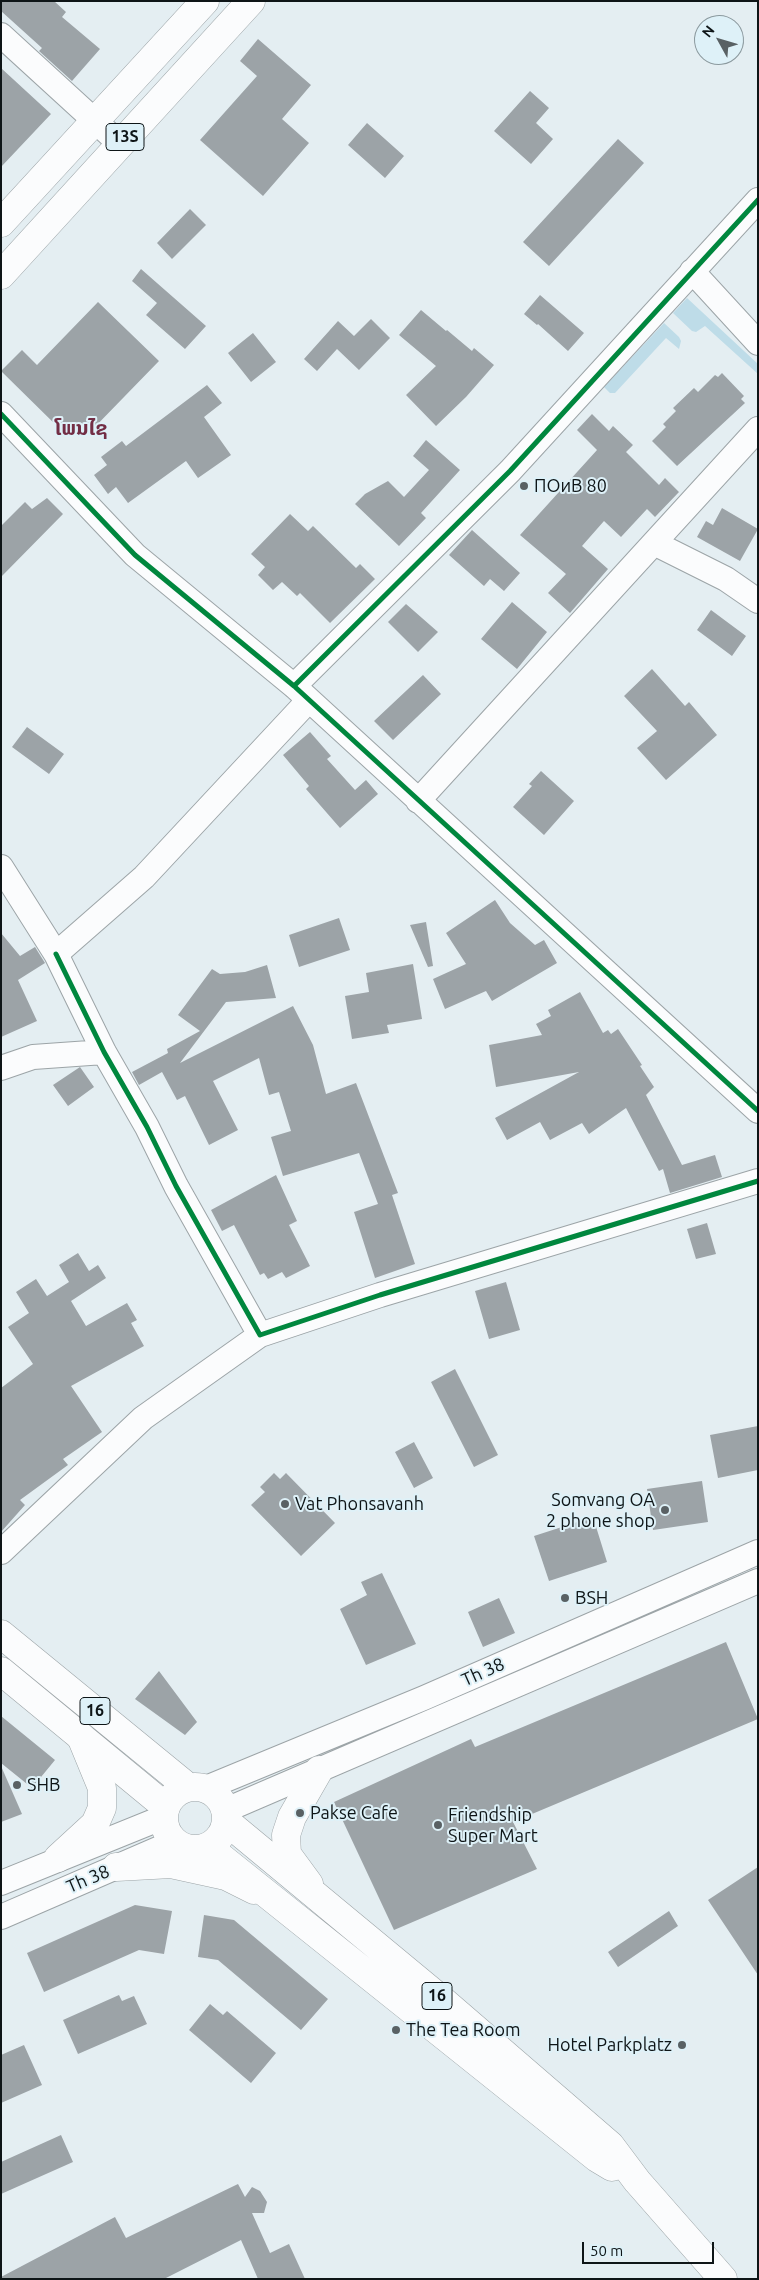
<!DOCTYPE html>
<meta charset="utf-8">
<style>
body{margin:0}
#map{position:relative;width:759px;height:2280px;overflow:hidden;background:#e4eef2;font-family:Ubuntu,sans-serif}
canvas{display:block}
.frame{position:absolute;inset:0;border:2px solid #0e1517;pointer-events:none}
.north{position:absolute;left:694px;top:15px;width:50px;height:50px;box-sizing:border-box;background:#def1f8;border:1px solid #8b999e;border-radius:50%;rotate:309deg;font-size:14px;font-weight:700;line-height:20px;text-align:center;color:#0e1517}
.north::after{content:'';display:block;margin:auto;width:18px;height:22px;background:#596164;clip-path:polygon(50% 0,100% 100%,50% 72%,0 100%)}
.scale{position:absolute;left:582px;top:2242px;width:132px;height:22px;box-sizing:border-box;border:2px solid #0e1517;border-top:0;padding-left:6px;font-size:15px;line-height:18px;white-space:nowrap;color:#0e1517;-webkit-text-stroke:4px #def1f8;paint-order:stroke}
</style>
<div id="map">
<canvas width="759" height="2280"></canvas>
<div class="frame"></div>
<div class="north">N</div>
<div class="scale">50 m</div>
</div>
<script>
const context = document.querySelector('canvas').getContext('2d');
context.lineJoin = 'round';
function fillPath(path, color) {
  context.fillStyle = color;
  context.fill(path, 'evenodd');
}
function shape(rows) {
  const path = new Path2D();
  for (const r of rows) {
    if (r.length === 3) {
      path.moveTo(r[0] + r[2], r[1]);
      path.arc(r[0], r[1], r[2], 0, 2 * Math.PI);
      continue;
    }
    path.moveTo(r[0], r[1]);
    for (let i = 2; i < r.length; i += 2) path.lineTo(r[i], r[i + 1]);
  }
  return path;
}
function trace(path, color, width, dash) {
  context.strokeStyle = color;
  context.lineWidth = width;
  context.lineCap = dash ? 'butt' : 'round';
  context.setLineDash(dash || []);
  context.stroke(path);
}
function drawText(font, color, halo, rows, align = 'center') {
  context.font = font + ' Ubuntu,"Noto Sans Lao",sans-serif';
  context.lineWidth = 4;
  context.setLineDash([]);
  context.textBaseline = 'middle';
  context.strokeStyle = halo;
  context.fillStyle = color;
  for (const [text, x, y, turn = 0] of rows) {
    context.save();
    context.translate(x, y);
    context.rotate((+turn || 0) * Math.PI / 180);
    context.textAlign = isNaN(turn) ? turn : align;
    if (halo) context.strokeText(text, 0, 0);
    context.fillText(text, 0, 0);
    context.restore();
  }
}
fillPath(shape([
 [687,298,758,364,758,374,705,326,696,332,692,331,673,313],
 [664,323,679,337,681,341,679,349,666,338,615,393,610,393,604,387]
]), '#bedce8');
fillPath(shape([
 [1,1,54,1,66,12,62,17,100,49,72,81,39,51,42,48,1,11],
 [258,39,311,85,282,119,309,143,263,196,200,140,257,76,240,61],
 [1,68,51,114,1,167],
 [530,91,549,108,536,123,553,139,531,164,494,131],
 [367,123,404,156,385,178,348,145],
 [618,139,644,163,549,266,523,242],
 [190,209,206,225,172,259,157,243],
 [141,269,206,326,185,349,146,315,157,303,132,281],
 [540,295,584,333,568,351,538,324,537,325,524,314],
 [98,302,159,361,89,433,62,431,1,371,22,350,37,365],
 [421,310,446,331,447,330,472,351,474,348,494,365,466,397,436,426,406,395,436,366,399,335],
 [371,319,390,338,359,370,337,349,317,371,304,359,338,321,354,336],
 [253,333,276,362,251,382,228,353],
 [722,373,744,396,741,399,745,403,677,466,652,441,666,427,663,424,676,411,673,408,694,388,698,392,715,375,718,377],
 [207,385,222,403,204,417,231,455,198,478,186,461,128,503,116,487,108,494,94,475,107,465,101,457,122,441,126,446],
 [592,414,609,431,613,426,633,445,626,452,659,485,665,478,679,492,655,517,647,509,621,537,604,521,582,546,608,569,570,613,548,593,566,574,520,535,597,450,577,430],
 [426,440,460,470,421,513,426,518,399,546,355,504,365,494,388,481,404,497,429,470,413,456],
 [47,498,63,514,1,577,1,526,25,502,32,509],
 [722,508,758,529,740,561,697,537,706,521,713,525],
 [290,514,308,531,313,526,356,568,360,564,375,579,330,623,300,593,297,596,282,582,273,590,258,575,265,567,251,554],
 [472,530,520,573,504,591,490,579,484,586,449,555],
 [512,602,547,632,517,669,481,639],
 [406,604,438,632,418,652,388,622],
 [711,610,746,636,732,656,697,630],
 [652,669,685,706,689,702,717,735,666,780,637,748,657,731,624,696],
 [423,675,441,694,393,740,374,721],
 [27,727,64,754,49,774,12,747],
 [310,732,331,756,327,759,355,790,366,780,378,794,340,828,306,789,309,786,283,755],
 [541,771,574,801,544,835,513,807,532,786,529,784],
 [495,900,510,923,535,945,544,940,557,963,492,1001,486,991,445,1009,433,979,466,964,446,933],
 [339,918,350,950,299,967,289,935],
 [426,922,433,966,428,967,410,925],
 [1,933,20,956,35,947,45,963,18,980,37,1021,1,1037],
 [413,964,422,1019,387,1025,389,1033,352,1039,345,996,369,992,366,973],
 [267,965,276,998,226,1002,180,1063,293,1006,313,1045,326,1094,356,1083,398,1193,392,1195,415,1264,375,1278,354,1212,378,1204,359,1153,283,1176,271,1137,291,1131,279,1092,269,1095,259,1058,213,1081,238,1130,209,1145,185,1096,177,1100,162,1072,139,1085,132,1072,168,1053,167,1049,200,1031,178,1015,212,969,220,974,245,972],
 [580,992,603,1033,608,1030,611,1034,618,1029,642,1065,640,1066,654,1087,646,1095,682,1165,715,1155,722,1177,670,1193,663,1169,659,1171,626,1108,589,1134,582,1123,550,1140,540,1122,507,1140,495,1118,579,1072,496,1087,489,1045,542,1035,536,1024,551,1016,548,1010],
 [80,1067,94,1087,68,1106,53,1085],
 [276,1175,297,1221,289,1225,310,1266,286,1278,282,1272,268,1279,264,1273,260,1275,234,1225,222,1231,211,1210],
 [707,1223,716,1254,696,1259,687,1229],
 [78,1253,89,1271,98,1265,106,1278,71,1301,86,1326,127,1303,137,1320,131,1323,144,1346,71,1386,102,1432,63,1459,68,1465,20,1500,25,1505,1,1532,1,1388,33,1364,8,1327,29,1313,16,1292,36,1279,47,1296,69,1282,59,1265],
 [506,1282,520,1330,489,1339,475,1291],
 [455,1369,498,1455,474,1467,431,1382],
 [758,1426,758,1470,718,1478,710,1435],
 [414,1442,433,1478,414,1488,395,1452],
 [274,1473,280,1479,286,1473,335,1523,301,1556,251,1505,265,1492,260,1487],
 [702,1481,708,1522,653,1530,647,1489],
 [593,1517,607,1562,549,1581,534,1536],
 [382,1573,416,1644,366,1665,340,1609,367,1595,361,1582],
 [499,1598,515,1633,483,1647,468,1612],
 [726,1642,758,1719,513,1822,537,1869,394,1930,334,1802,471,1739,475,1747],
 [159,1671,197,1722,185,1735,135,1699],
 [1,1716,55,1760,32,1788,1,1763],
 [1,1766,22,1814,1,1822],
 [758,1867,758,1975,708,1900],
 [135,1905,172,1911,164,1954,139,1950,44,1992,27,1953],
 [669,1911,678,1926,618,1967,608,1952],
 [204,1915,234,1920,328,1999,301,2030,218,1960,198,1957],
 [119,1995,122,2001,134,1996,147,2024,78,2054,63,2020],
 [210,2004,223,2015,227,2011,276,2053,251,2083,189,2030],
 [24,2045,42,2085,1,2103,1,2055],
 [61,2135,73,2162,1,2194,1,2162],
 [238,2184,245,2197,252,2187,260,2191,267,2202,264,2213,252,2213,270,2253,289,2244,305,2279,258,2279,241,2240,164,2279,1,2279,1,2277,115,2217,126,2238]
]), '#9ca3a7');
const minor = shape([
 [1,35,119,143],
 [692,271,758,343],
 [1,414,135,555,294,686,758,1111],
 [654,543,726,579,758,601],
 [294,686,510,471,758,200],
 [418,801,758,429],
 [1,867,56,954,144,877,309,700],
 [56,954,104,1052,147,1127,176,1186,260,1335,380,1295,758,1181],
 [1,1068,33,1057,104,1052],
 [1,1552,143,1418,260,1335],
 [206,1788,424,1698,758,1552],
 [226,1810,758,1581],
 [1,1883,164,1817],
 [1,1917,174,1842]
]);
const major = shape([
 [58,1858,95,1824,102,1808,102,1788,81,1737],
 [116,1867,171,1864,226,1876,254,1890],
 [309,1884,287,1854,286,1835,292,1817,319,1770]
]);
const highway = shape([
 [1,223,205,1],
 [1,275,251,1],
 [1,1634,188,1787],
 [1,1671,166,1807],
 [195,1818,31],
 [227,1822,442,2000,610,2145,637,2181,723,2279],
 [208,1847,597,2158,612,2167]
]);
trace(minor, '#9ca4a7', 26);
trace(major, '#9ca4a7', 29);
trace(highway, '#9ca4a7', 29);
trace(minor, '#fbfcfd', 24);
trace(major, '#fbfcfd', 28);
trace(highway, '#fbfcfd', 28);
trace(shape([
 [1,414,135,555,294,686,758,1111],
 [294,686,510,471,758,200],
 [56,954,104,1052,147,1127,176,1186,260,1335,380,1295,758,1181]
]), '#00873e', 5);
for (const [x, y, r, color] of [
 [524,486,5,"#596164"],
 [285,1504,5,"#596164"],
 [665,1510,5,"#596164"],
 [565,1598,5,"#596164"],
 [17,1785,5,"#596164"],
 [300,1813,5,"#596164"],
 [438,1825,5,"#596164"],
 [396,2030,5,"#596164"],
 [682,2045,5,"#596164"]
]) {
  const dot = new Path2D();
  dot.arc(x, y, r, 0, 2 * Math.PI);
  context.fillStyle = color;
  context.fill(dot);
  trace(dot, '#def1f8', 2);
}
for (const [x, y, w] of [
 [125,137,38],
 [95,1711,30],
 [437,1996,30]
]) {
  const box = new Path2D();
  box.roundRect(x - w / 2, y - 13.5, w, 27, 4);
  context.fillStyle = '#def1f8';
  context.fill(box);
  trace(box, '#0e1517', 1);
}
drawText('bold 16px', '#0e1517', null, [
 ["13S",125,137],
 ["16",95,1711],
 ["16",437,1996]
]);
drawText('18px', '#0e1517', '#def1f8', [
 ["ПОиВ 80",534,486],
 ["Somvang OA",655,1500,"right"],
 ["2 phone shop",655,1521,"right"],
 ["Vat Phonsavanh",295,1504],
 ["BSH",575,1598],
 ["SHB",27,1785],
 ["Pakse Cafe",310,1813],
 ["Friendship",448,1815],
 ["Super Mart",448,1836],
 ["The Tea Room",406,2030],
 ["Hotel Parkplatz",672,2045,"right"]
], 'left');
drawText('18px', '#0e1517', '#def1f8', [
 ["Th 38",483,1672,-24],
 ["Th 38",88,1879,-23]
]);
drawText('bold 20px', '#732e45', '#def1f8', [
 ["ໂພນໄຊ",81,428]
]);
</script>
